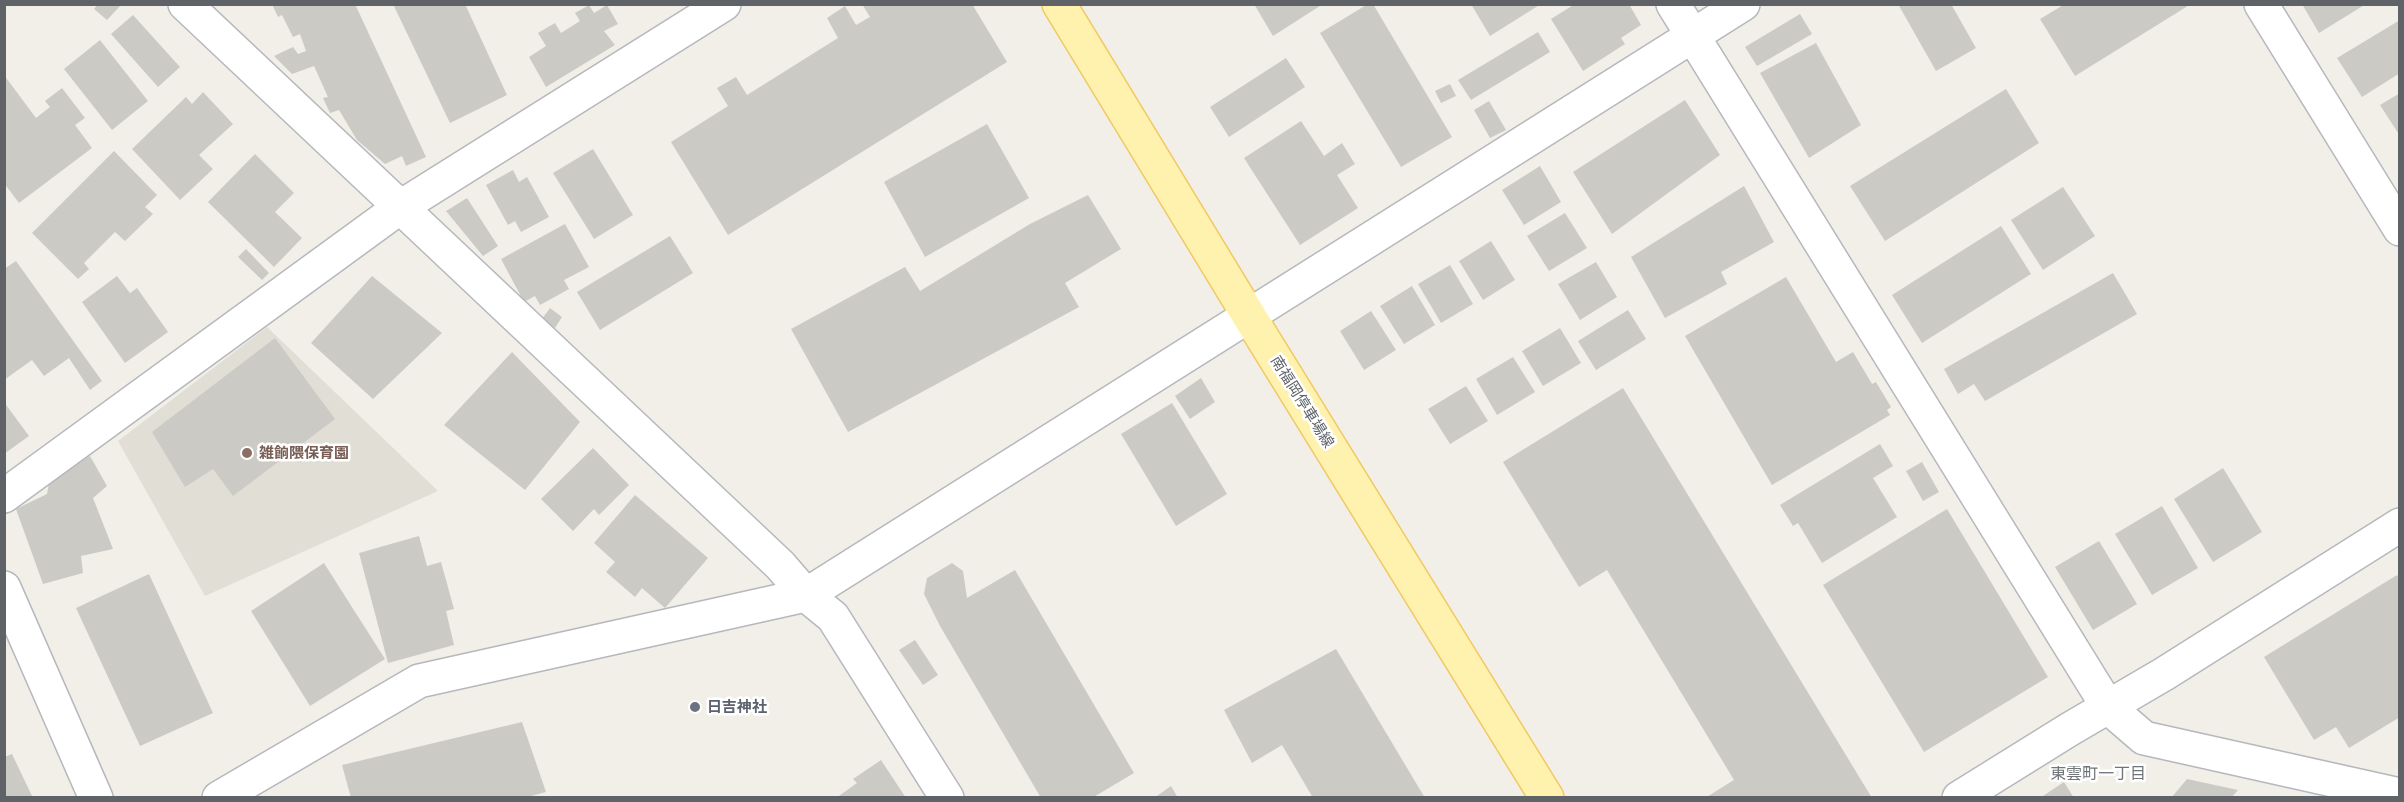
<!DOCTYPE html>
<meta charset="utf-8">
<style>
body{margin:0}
#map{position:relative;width:2404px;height:802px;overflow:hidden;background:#f1efe8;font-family:Inter,sans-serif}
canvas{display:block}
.frame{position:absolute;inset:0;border:6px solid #5f6368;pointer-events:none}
</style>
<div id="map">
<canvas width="2404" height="802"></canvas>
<div class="frame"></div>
</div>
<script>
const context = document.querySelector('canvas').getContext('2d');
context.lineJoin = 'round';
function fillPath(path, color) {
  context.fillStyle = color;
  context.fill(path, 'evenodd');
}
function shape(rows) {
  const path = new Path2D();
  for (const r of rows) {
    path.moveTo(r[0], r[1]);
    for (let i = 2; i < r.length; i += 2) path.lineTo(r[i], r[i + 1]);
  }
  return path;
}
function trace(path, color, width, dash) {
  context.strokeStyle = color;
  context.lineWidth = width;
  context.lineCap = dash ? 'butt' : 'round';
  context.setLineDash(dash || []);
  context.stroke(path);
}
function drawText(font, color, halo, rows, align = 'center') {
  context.font = font + ' Inter,"Noto Sans JP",sans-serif';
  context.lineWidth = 5;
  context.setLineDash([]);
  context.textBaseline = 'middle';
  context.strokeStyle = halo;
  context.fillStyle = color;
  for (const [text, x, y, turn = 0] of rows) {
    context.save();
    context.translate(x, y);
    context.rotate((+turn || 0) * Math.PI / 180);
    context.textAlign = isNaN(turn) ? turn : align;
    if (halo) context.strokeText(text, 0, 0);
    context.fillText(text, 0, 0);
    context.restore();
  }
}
fillPath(shape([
 [267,327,438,491,205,596,118,441]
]), '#e1ded6');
fillPath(shape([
 [98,4,122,4,107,20,94,9],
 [272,4,355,4,426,157,406,166,402,156,385,164,357,140,339,110,330,113,323,98,328,97,314,66,292,74,274,56,293,47,298,54,306,51,300,34,293,37,282,15,278,17],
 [393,4,465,4,507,95,450,123],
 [862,4,972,4,1007,62,728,235,671,142,728,106,717,88,736,77,747,95,838,38,827,18,845,6,856,25,870,17],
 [1254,4,1323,4,1273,36],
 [1368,4,1373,4,1452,137,1401,167,1320,33],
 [1471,4,1541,4,1490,36],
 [1575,4,1629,4,1641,25,1621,38,1625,44,1583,71,1551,19],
 [1898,4,1951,4,1976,48,1936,71],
 [2065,4,2191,4,2075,76,2040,19],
 [2302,4,2366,4,2319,33],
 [589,5,594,13,607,5,618,24,604,31,615,45,546,87,529,57,546,46,538,33,555,23,561,33,580,21,575,13],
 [1800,14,1812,34,1757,66,1745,47],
 [133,15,180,67,158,87,111,34],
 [2400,20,2400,73,2362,97,2337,58],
 [1538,32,1550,52,1471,100,1458,80],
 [100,40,148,101,112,130,64,69],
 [1816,43,1861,125,1809,158,1760,73],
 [1286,58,1305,87,1229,137,1210,107],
 [4,75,36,118,50,107,45,101,62,88,85,118,75,125,92,148,19,203,4,183],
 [1450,84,1456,96,1441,103,1435,91],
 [2006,89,2039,143,1885,241,1850,186],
 [203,92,233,124,199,155,213,169,180,200,132,149,186,97,192,104],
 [2400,93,2400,136,2380,105],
 [1685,100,1720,155,1612,234,1573,172],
 [1489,101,1506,130,1490,138,1474,110],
 [1301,121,1324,156,1342,143,1355,164,1337,175,1358,208,1300,245,1244,158],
 [987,124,1029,198,925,257,884,182],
 [593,149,633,215,594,239,553,173],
 [114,151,157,195,145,207,153,214,125,241,115,232,84,263,89,269,78,279,32,233],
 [255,154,294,193,275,212,302,238,274,267,208,202],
 [1540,166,1561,202,1524,225,1502,190],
 [513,170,519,182,527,177,549,217,521,232,515,221,508,225,486,185],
 [1744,186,1774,242,1721,272,1727,284,1665,318,1631,257],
 [2063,187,2095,236,2043,270,2011,220],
 [1088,195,1121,249,1065,283,1079,307,848,432,791,329,905,267,920,291,1030,224],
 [467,198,498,246,483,256,446,211],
 [1565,213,1587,248,1549,271,1527,236],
 [565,224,589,267,564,280,569,289,540,305,535,296,524,302,501,259],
 [2001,226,2031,274,1922,343,1892,295],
 [670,236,693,273,600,330,577,292],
 [1491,241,1515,280,1483,300,1459,261],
 [246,249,269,273,262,280,238,257],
 [16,261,102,381,90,390,69,358,44,376,32,360,4,380,4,269],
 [1596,262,1617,297,1580,320,1558,284],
 [1450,265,1473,304,1441,323,1418,284],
 [2113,273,2137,314,1985,401,1974,384,1958,394,1944,369],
 [117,276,130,293,137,288,168,332,125,363,82,302],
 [372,276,442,333,373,399,311,343],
 [1786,277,1836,362,1853,352,1872,384,1876,382,1891,407,1887,410,1890,415,1772,485,1685,336],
 [1412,286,1435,325,1404,344,1380,306],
 [550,308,562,317,555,328,542,319],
 [1628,310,1646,339,1596,370,1578,341],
 [1371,311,1396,350,1364,370,1340,331],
 [1560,328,1581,363,1543,386,1522,351],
 [275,338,335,419,233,496,213,469,185,487,152,432],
 [512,352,580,422,525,490,444,425],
 [1513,357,1535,392,1497,415,1476,379],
 [1201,378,1215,402,1190,419,1175,396],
 [1466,386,1488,421,1450,444,1428,409],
 [1623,388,1872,798,1705,798,1734,780,1607,570,1579,587,1503,462],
 [4,402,29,436,4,454],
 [1172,403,1227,494,1176,526,1121,434],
 [1880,444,1893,466,1873,478,1897,517,1822,563,1798,523,1793,526,1780,505],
 [593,448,629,485,599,515,594,509,573,531,541,499],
 [90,456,107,486,93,498,113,549,81,556,83,573,43,584,16,509,47,494,50,478],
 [1922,462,1939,492,1923,501,1906,471],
 [2223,468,2262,532,2213,562,2174,499],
 [635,495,708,558,665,608,642,588,635,597,606,572,615,562,594,543],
 [2162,506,2198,568,2152,595,2115,534],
 [1947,509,2048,677,1924,752,1823,585],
 [419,536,427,566,441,562,454,609,446,611,454,645,388,663,359,553],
 [2099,541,2137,604,2093,630,2055,567],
 [324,563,385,659,310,706,251,611],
 [952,563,963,571,967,598,1015,570,1134,773,1092,798,1041,798,940,626,924,594,927,578],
 [149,574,213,713,140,746,76,608],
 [2397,575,2400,580,2400,717,2349,748,2336,727,2314,740,2264,657],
 [915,640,938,675,923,685,899,650],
 [1336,649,1425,798,1313,798,1282,745,1252,763,1224,710],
 [522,722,546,792,524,798,351,798,342,765],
 [12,754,33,798,4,798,4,757],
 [881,760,906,798,836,798,857,783,853,779],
 [2187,779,2238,790,2231,798,2171,798],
 [2064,782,2074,798,2040,798],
 [1171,786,1178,798,1154,798]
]), '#cccac5');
const minor = shape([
 [185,4,780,565,806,595,833,617,947,798],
 [1673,4,2108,707,2144,738,2400,795],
 [2261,4,2400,229],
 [4,496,399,208,724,4],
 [4,588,96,798],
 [219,798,419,681,806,595,1743,4],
 [1959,798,2070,729,2164,674,2400,525]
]);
const major = shape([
 [1059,4,1249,316,1547,798]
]);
trace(minor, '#b5b8bc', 36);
trace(major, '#f2c960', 36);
trace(minor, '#fff', 33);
trace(major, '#fff2af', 33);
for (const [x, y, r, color] of [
 [247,453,6,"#8d6e63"],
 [695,707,6,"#6b7280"]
]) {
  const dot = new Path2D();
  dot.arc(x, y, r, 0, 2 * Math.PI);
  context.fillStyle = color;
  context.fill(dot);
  trace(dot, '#fff', 2);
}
drawText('15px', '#5f6368', '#fff', [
 ["南福岡停車場線",1302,402,58]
]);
drawText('bold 15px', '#785e54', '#fff', [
 ["雑餉隈保育園",259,453]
], 'left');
drawText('bold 15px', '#5b616d', '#fff', [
 ["日吉神社",707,707]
], 'left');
drawText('16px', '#70757a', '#fff', [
 ["東雲町一丁目",2098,774]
]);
</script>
